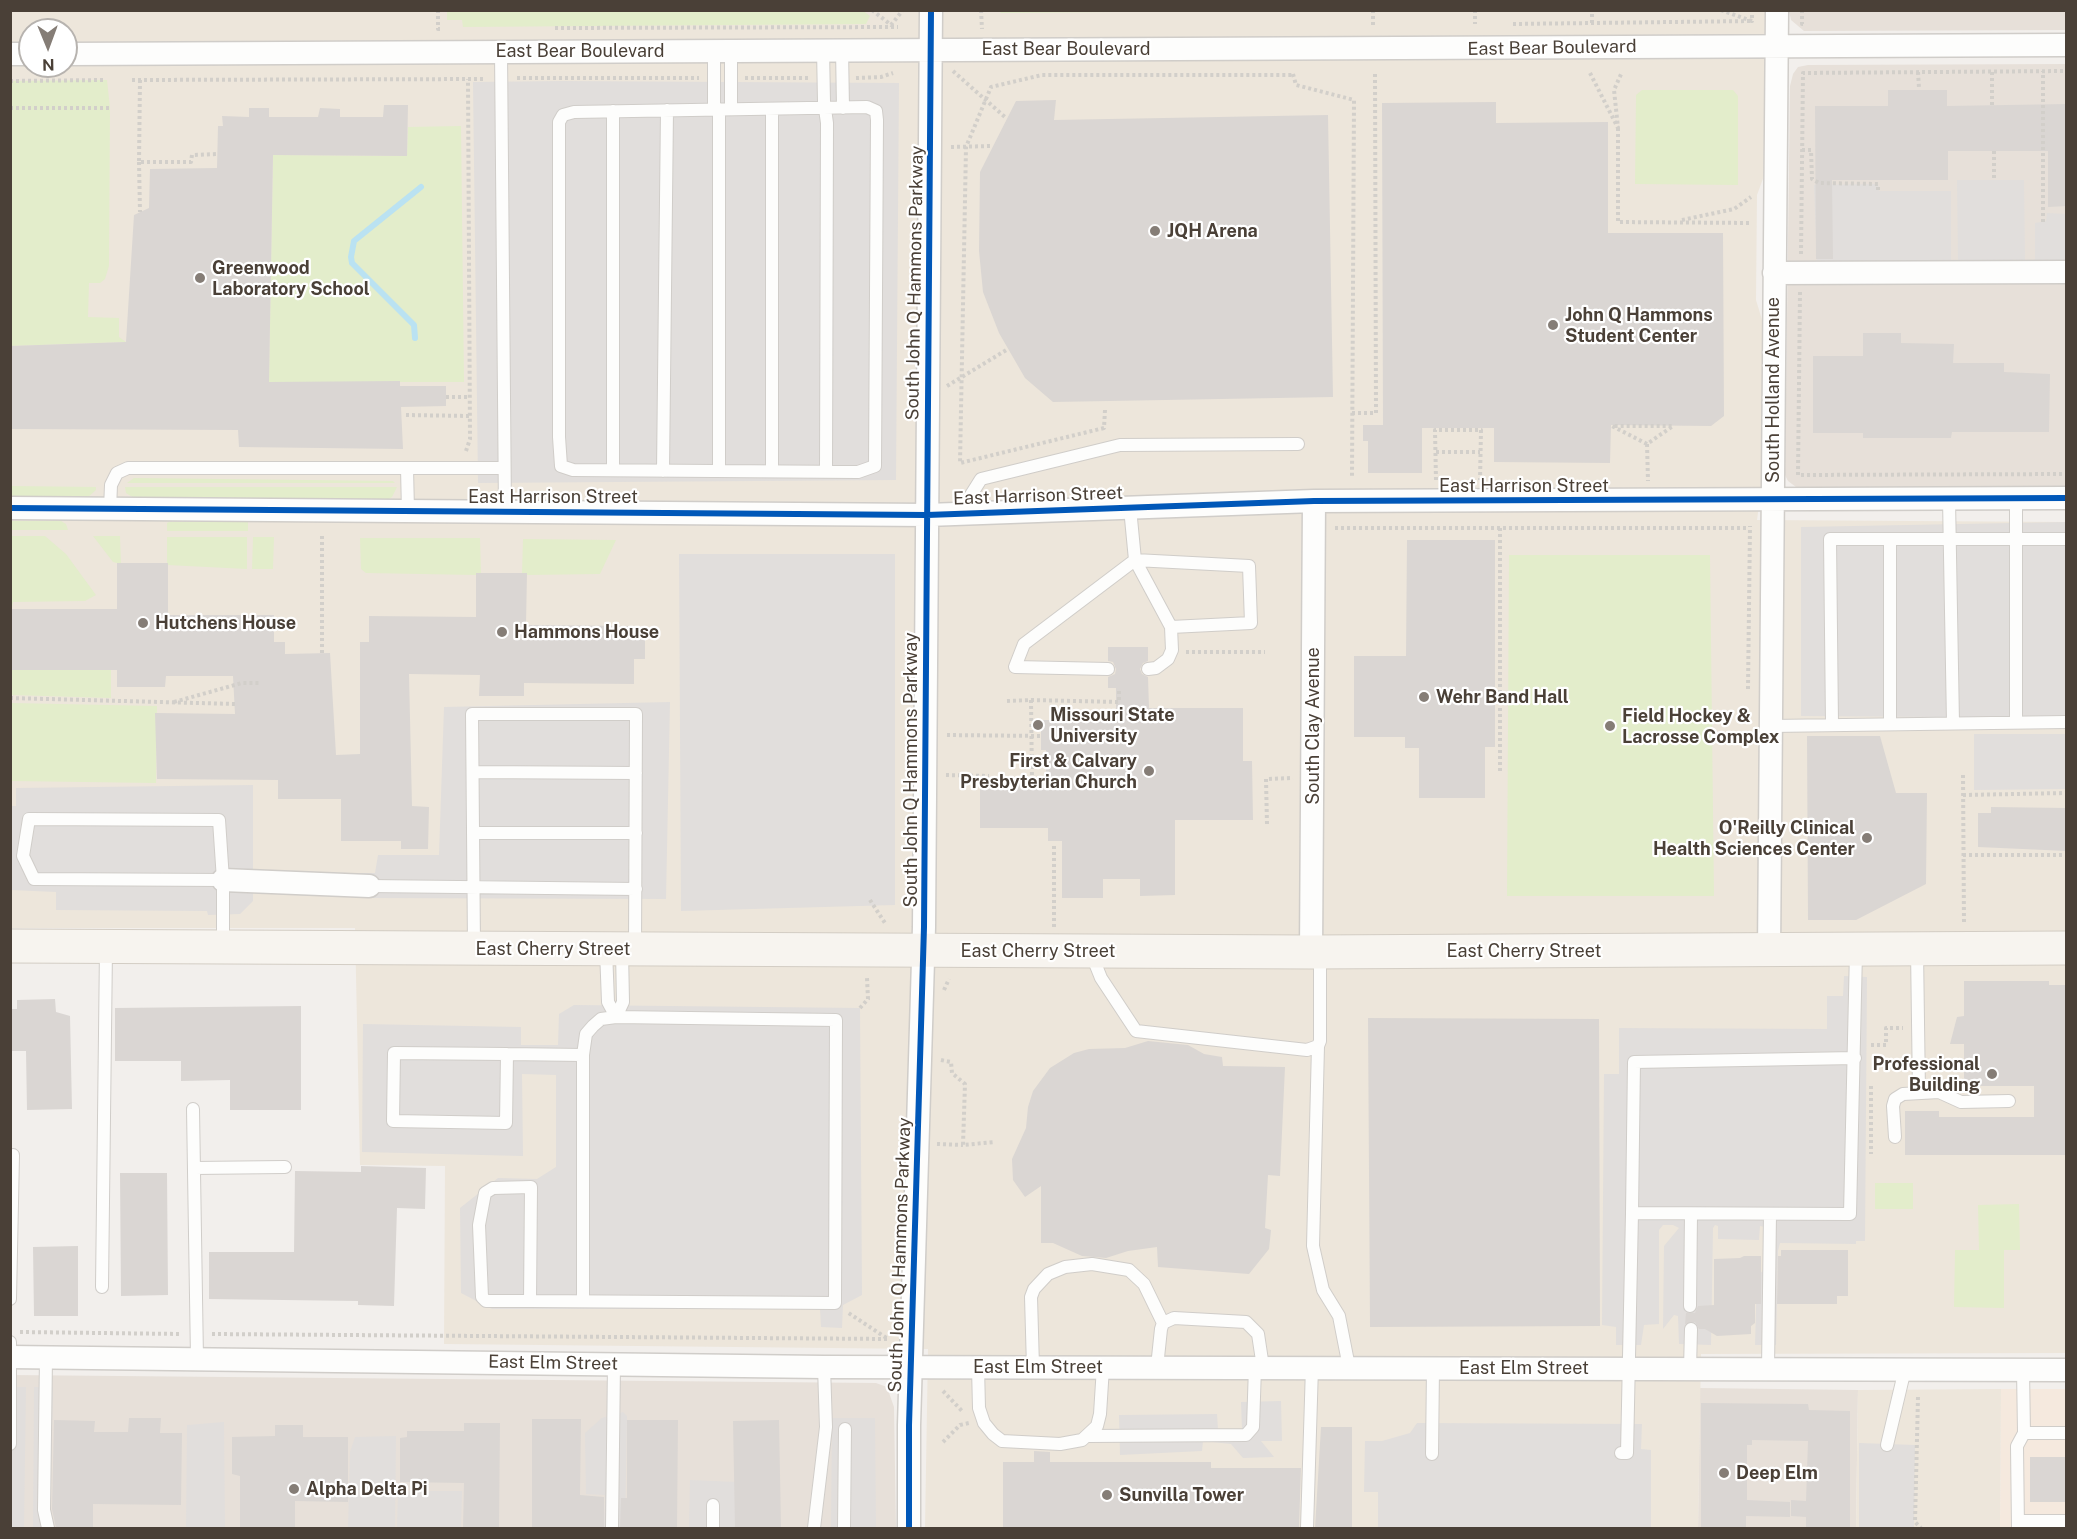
<!DOCTYPE html>
<style>
body{margin:0}
#map{position:relative;width:2077px;height:1539px;overflow:hidden;background:#f2efec;font-family:"Public Sans",sans-serif}
canvas{display:block}
.frame{position:absolute;inset:0;border:12px solid #4a4037;pointer-events:none}
.north{position:absolute;left:18px;top:18px;width:60px;height:60px;box-sizing:border-box;background:#fff;border:2px solid #b7b3af;border-radius:50%;rotate:179deg;font-size:16px;font-weight:700;line-height:24px;text-align:center;color:#4a4037}
.north::after{content:'';display:block;margin:auto;width:21px;height:27px;background:#857d76;clip-path:polygon(50% 0,100% 100%,50% 72%,0 100%)}
</style>
<div id="map">
<canvas width="2077" height="1539"></canvas>
<div class="frame"></div>
<div class="north">N</div>
</div>
<script>
const context = document.querySelector('canvas').getContext('2d');
context.lineJoin = 'round';
function fillPath(path, color) {
  context.fillStyle = color;
  context.fill(path, 'evenodd');
}
function shape(rows) {
  const path = new Path2D();
  for (const r of rows) {
    path.moveTo(r[0], r[1]);
    for (let i = 2; i < r.length; i += 2) path.lineTo(r[i], r[i + 1]);
  }
  return path;
}
function trace(path, color, width, dash) {
  context.strokeStyle = color;
  context.lineWidth = width;
  context.lineCap = dash ? 'butt' : 'round';
  context.setLineDash(dash || []);
  context.stroke(path);
}
function drawText(font, color, halo, rows, align = 'center') {
  context.font = font + ' "Public Sans",sans-serif';
  context.lineWidth = 4.5;
  context.setLineDash([]);
  context.textBaseline = 'middle';
  context.strokeStyle = halo;
  context.fillStyle = color;
  for (const [text, x, y, turn = 0] of rows) {
    context.save();
    context.translate(x, y);
    context.rotate((+turn || 0) * Math.PI / 180);
    context.textAlign = isNaN(turn) ? turn : align;
    if (halo) context.strokeText(text, 0, 0);
    context.fillText(text, 0, 0);
    context.restore();
  }
}
fillPath(shape([
 [1789,11,2066,11,2066,30,1804,31,1791,20],
 [2066,64,2066,487,1796,487,1788,481,1785,475,1790,86,1793,74,1798,67,1808,65],
 [11,1375,876,1383,887,1387,894,1407,896,1528,11,1528],
 [1700,1388,1858,1390,1856,1528,1698,1528]
]), '#e7e0d9');
fillPath(shape([
 [2001,1389,2066,1389,2066,1528,2000,1528]
]), '#f5e9de');
fillPath(shape([
 [10,11,1765,11,1764,176,1757,195,1756,300,1763,323,1763,475,1757,520,2066,522,2066,1353,1701,1354,1698,1528,925,1528,928,1349,444,1344,445,1166,360,1165,355,928,11,928],
 [30,30,66,30,66,66,30,66],
 [2001,1389,2000,1528,1856,1528,1858,1390]
]), '#ede6db');
fillPath(shape([
 [1344,10,1001,13,999,11,999,10],
 [447,11,862,10,870,16,866,24,463,27,462,20,447,20],
 [107,80,110,108,109,266,105,279,100,283,89,283,88,317,119,318,119,337,126,342,11,346,11,81],
 [1642,90,1733,90,1738,96,1738,185,1635,184,1636,95],
 [461,126,464,382,269,382,273,155,407,156,408,127],
 [134,478,393,481,395,483,127,483],
 [11,486,96,487,96,490,88,497,11,497],
 [125,487,397,487,392,497,387,500,134,498,126,493],
 [11,521,61,521,66,524,68,530,11,530],
 [169,522,248,522,248,531,167,531,167,523],
 [11,536,45,536,66,554,96,595,85,601,13,602,11,613],
 [93,536,120,536,121,564,113,562],
 [167,537,247,537,247,569,167,565],
 [253,537,274,537,273,569,252,569],
 [360,538,480,538,481,573,476,575,366,573,361,569],
 [523,539,616,540,600,574,527,575,522,573],
 [1509,555,1710,555,1714,896,1507,896],
 [11,670,111,670,111,698,11,695],
 [11,703,157,706,156,783,11,781],
 [1875,1183,1913,1183,1913,1209,1875,1209],
 [2019,1204,2020,1250,2004,1250,2004,1308,1954,1307,1955,1250,1979,1250,1978,1205]
]), '#e3edcb');
fillPath(shape([
 [562,81,899,83,896,480,478,483,473,82],
 [1957,180,2024,180,2025,262,1958,260],
 [1878,184,1879,191,1951,191,1951,265,1817,265,1814,185],
 [2047,213,2066,214,2066,261,2035,261,2035,223,2046,221],
 [2066,522,2066,718,1801,716,1801,527],
 [679,554,895,554,895,905,681,911],
 [670,702,666,899,361,898,360,873,375,873,378,855,439,855,444,707],
 [1974,734,2066,734,2066,789,1974,790],
 [253,785,253,901,240,914,208,915,207,911,56,910,56,892,11,890,11,806,16,806,16,788],
 [1844,976,1867,977,1865,1241,1856,1241,1856,1244,1780,1243,1778,1251,1776,1345,1755,1345,1757,1276,1764,1270,1765,1227,1760,1226,1759,1240,1718,1239,1718,1226,1715,1225,1713,1228,1711,1345,1679,1344,1678,1316,1674,1315,1663,1329,1664,1246,1679,1228,1673,1225,1663,1225,1659,1230,1659,1324,1644,1325,1641,1345,1616,1345,1616,1327,1602,1325,1604,1074,1619,1074,1619,1028,1827,1029,1827,996,1843,996],
 [574,1005,860,1008,862,1295,843,1305,842,1328,821,1327,820,1309,492,1309,461,1293,460,1208,498,1178,537,1179,556,1167,556,1075,522,1074,523,1156,362,1152,363,1024,521,1027,521,1045,558,1045,559,1014],
 [10,1387,26,1387,24,1528,11,1528],
 [34,1387,53,1387,50,1528,33,1528],
 [1281,1401,1282,1441,1261,1441,1274,1457,1243,1458,1231,1444,1203,1441,1202,1451,1120,1455,1119,1415,1217,1414,1218,1429,1242,1430,1241,1402],
 [623,1412,627,1416,625,1528,604,1528,605,1495,586,1494,585,1433,602,1418],
 [832,1418,875,1418,876,1528,831,1528],
 [224,1422,225,1528,186,1528,187,1425],
 [1417,1423,1642,1424,1641,1449,1651,1450,1651,1528,1378,1528,1378,1492,1364,1492,1365,1441,1382,1441,1410,1433],
 [396,1436,395,1528,348,1528,350,1452,355,1437],
 [1859,1443,1915,1445,1914,1528,1859,1528],
 [690,1480,737,1482,738,1528,689,1528],
 [398,1491,462,1491,461,1528,397,1528]
]), '#e1dedc');
trace(shape([
 [415,338,414,325,352,263,351,257,354,241,421,187]
]), '#bae2f2', 6);
fillPath(shape([
 [1888,90,1947,90,1947,106,2067,104,2067,206,2048,207,2048,151,1948,151,1948,180,1832,180,1833,259,1816,259,1815,106,1888,106],
 [1056,100,1054,120,1328,115,1333,397,1053,402,1025,378,999,333,983,292,979,251,980,172,1016,101],
 [1496,102,1496,123,1608,122,1608,233,1723,233,1724,416,1711,426,1611,425,1610,463,1494,462,1494,428,1422,428,1422,473,1368,473,1368,441,1363,441,1363,425,1383,425,1382,103],
 [384,105,408,105,407,156,273,155,269,382,400,381,400,386,446,386,446,406,401,407,403,449,239,447,238,430,10,429,10,346,126,342,134,215,149,208,150,169,217,168,218,126,223,126,222,116,249,117,249,108,269,108,269,117,318,117,320,108,340,109,340,117,383,117],
 [1863,333,1901,333,1901,343,1954,344,1953,363,2004,363,2004,372,2050,374,2049,432,1952,432,1951,438,1863,438,1863,433,1813,433,1813,356,1863,356],
 [1407,540,1495,540,1495,747,1485,747,1485,798,1419,798,1419,748,1405,748,1405,737,1354,737,1354,656,1406,656],
 [117,563,168,563,168,615,274,615,274,642,285,642,285,654,330,653,336,755,360,754,360,642,369,642,369,616,476,617,476,573,527,573,526,625,636,626,636,638,645,639,645,659,634,659,634,684,524,683,524,696,479,696,480,675,409,674,412,806,429,807,428,849,401,849,401,841,341,841,341,799,278,799,278,780,157,779,155,713,235,714,233,676,166,676,165,687,117,687,117,670,10,670,11,609,117,609],
 [1108,647,1148,647,1148,661,1143,663,1140,669,1142,674,1148,677,1149,708,1243,708,1243,761,1252,761,1253,820,1175,820,1175,895,1140,896,1140,879,1103,879,1103,898,1062,898,1062,841,1048,841,1048,828,980,828,980,781,1046,781,1046,750,1041,750,1041,720,1116,720,1116,688,1108,688,1108,677,1115,674,1116,669,1113,662,1108,661],
 [1807,736,1880,736,1896,793,1927,793,1926,884,1856,920,1808,920],
 [1991,807,2067,808,2067,851,1978,847,1978,813,1991,813],
 [1964,981,2049,981,2049,985,2067,985,2067,1155,1905,1155,1905,1111,1939,1111,1939,1117,2034,1117,2034,1086,1964,1086,1964,1044,1950,1044,1957,1017,1964,1016],
 [55,999,56,1012,70,1016,72,1109,27,1110,26,1051,10,1051,10,1009,17,1009,17,1000],
 [301,1006,301,1110,230,1110,230,1080,181,1081,181,1061,115,1061,115,1008],
 [1368,1018,1599,1019,1600,1326,1370,1327],
 [1148,1041,1188,1045,1204,1054,1222,1057,1223,1066,1285,1067,1280,1176,1268,1175,1265,1228,1271,1230,1269,1249,1249,1274,1158,1267,1157,1247,1128,1251,1106,1258,1082,1256,1053,1243,1041,1243,1041,1186,1025,1197,1013,1180,1012,1159,1026,1128,1028,1107,1033,1091,1050,1068,1074,1053,1089,1049,1125,1048],
 [361,1166,426,1168,425,1209,397,1208,394,1306,358,1305,358,1301,209,1299,209,1252,294,1252,295,1171,361,1172],
 [120,1173,167,1173,168,1295,121,1296],
 [78,1246,78,1316,34,1316,33,1247],
 [1781,1250,1848,1250,1848,1296,1837,1296,1837,1304,1777,1304,1778,1256,1781,1256],
 [1744,1256,1761,1256,1761,1304,1755,1304,1755,1323,1751,1326,1751,1334,1717,1336,1705,1329,1699,1329,1695,1322,1685,1324,1686,1313,1695,1313,1698,1306,1714,1305,1714,1259,1740,1258],
 [1701,1403,1808,1404,1809,1410,1850,1411,1850,1528,1806,1528,1806,1517,1791,1516,1791,1500,1806,1501,1808,1441,1752,1440,1752,1445,1747,1445,1747,1500,1790,1502,1790,1517,1746,1516,1746,1528,1701,1528],
 [129,1418,161,1418,160,1433,182,1433,181,1505,93,1504,93,1528,56,1528,52,1509,54,1420,95,1421,94,1432,128,1432],
 [532,1419,581,1419,580,1495,604,1497,604,1528,532,1528],
 [627,1420,678,1420,677,1528,620,1528,621,1498,627,1498],
 [779,1420,781,1528,735,1528,733,1421],
 [464,1423,500,1423,499,1528,463,1528,464,1483,400,1482,400,1438,407,1437,407,1431,464,1431],
 [275,1425,303,1425,303,1437,348,1437,348,1502,295,1501,295,1528,240,1528,240,1476,232,1474,232,1437,275,1436],
 [1321,1427,1352,1427,1352,1528,1315,1528],
 [1034,1451,1050,1452,1050,1462,1211,1462,1211,1468,1301,1468,1299,1528,1003,1528,1003,1462,1034,1462],
 [2030,1457,2067,1457,2067,1502,2030,1502]
]), '#dad6d3');
const lane = shape([
 [823,49,824,102,827,123,826,471],
 [842,49,843,108],
 [501,51,505,512],
 [867,107,876,111,877,120,875,466,858,472,573,470,561,466,559,437,559,122,563,115,574,112,867,107],
 [714,109,714,50],
 [719,109,719,471],
 [731,109,731,50],
 [613,111,613,470],
 [407,468,408,511],
 [663,471,667,110],
 [772,471,772,109],
 [1949,499,1953,723],
 [2016,499,2016,722],
 [110,509,111,485,117,473,128,468,504,468],
 [959,514,981,479,1120,445,1298,444],
 [1890,539,1890,724],
 [1108,669,1015,667,1024,644,1135,560,1249,566,1251,623,1171,627,1135,560,1130,508],
 [1148,669,1156,668,1168,659,1172,650,1171,627],
 [1832,724,1830,539,2066,539],
 [1771,726,2066,722],
 [473,772,636,773],
 [473,833,636,833],
 [223,880,219,820,29,819,23,856,34,879,223,880,223,946],
 [369,886,636,889],
 [474,946,472,714,636,714,635,948],
 [606,950,608,1002,616,1017,623,1002,622,951],
 [1917,950,1919,1093],
 [1091,953,1101,978,1136,1031,1307,1050,1318,1046,1320,1041,1320,952],
 [1318,1046,1313,1246,1323,1290,1339,1316,1349,1367],
 [507,1054,506,1123,393,1121,394,1053,507,1054,583,1055],
 [193,1109,197,1359],
 [1895,1137,1893,1106,1895,1099,1903,1094,1939,1092,1961,1102,2009,1101],
 [194,1168,285,1167],
 [531,1187,530,1301,486,1301,482,1297,479,1225,485,1193,493,1188,531,1187],
 [1632,1213,1634,1062,1855,1058],
 [102,1287,106,948],
 [10,1299,13,1155],
 [530,1301,835,1303,836,1020,616,1017,601,1019,593,1026,586,1034,583,1055,583,1301],
 [1690,1306,1691,1214],
 [10,1342,10,1444],
 [46,1357,44,1510,48,1528],
 [978,1367,979,1408,984,1423,993,1434,1002,1441,1060,1444,1082,1440,1097,1426,1100,1414,1103,1367],
 [1033,1367,1031,1297,1034,1289,1048,1274,1065,1267,1092,1264,1129,1270,1144,1284,1163,1323],
 [1157,1367,1161,1329,1163,1323,1174,1318,1246,1322,1258,1334,1263,1367],
 [1690,1369,1691,1329],
 [1768,1369,1770,1214],
 [2024,1433,2066,1433],
 [1088,1436,1246,1435,1253,1427,1255,1367],
 [1887,1445,1905,1369],
 [1621,1453,1627,1453,1632,1213,1850,1214,1856,951],
 [1432,1454,1433,1368],
 [2018,1521,2066,1521],
 [612,1528,614,1364],
 [713,1528,713,1505],
 [814,1528,826,1427,824,1367],
 [844,1528,845,1429],
 [1307,1528,1312,1367],
 [2018,1528,2017,1446,2024,1433,2023,1370]
]);
const street = shape([
 [10,54,30,54],
 [66,54,2066,45],
 [1774,273,2066,272],
 [10,508,927,515,1314,501,2066,498],
 [223,880,369,886],
 [1769,950,1777,10],
 [1311,952,1314,501],
 [10,1357,824,1367,2066,1370],
 [909,1528,909,1425,924,927,931,10]
]);
const secondary = shape([
 [10,946,1311,952,2066,948]
]);
trace(lane, '#d0cdc9', 14);
trace(street, '#d0cdc9', 25);
trace(secondary, '#d3cdc4', 35);
trace(shape([
 [438,10,438,29,442,29],
 [872,10,891,25,903,10],
 [981,10,982,29],
 [1373,10,1373,26],
 [1475,10,1475,24],
 [1721,10,1752,21,1752,10],
 [1802,10,1802,24,1806,24],
 [1592,23,1592,10],
 [1513,24,1752,21],
 [555,28,898,27],
 [953,71,1006,118],
 [1918,72,1919,88],
 [1992,72,1992,106],
 [1590,73,1618,128,1614,90,1622,72],
 [1293,74,1296,85,1354,100,1352,477],
 [517,78,699,78],
 [745,78,810,78],
 [856,78,881,77,893,73],
 [132,80,486,79],
 [140,80,139,162,191,162,192,155,218,154],
 [10,81,104,80],
 [10,108,110,108],
 [1618,128,1618,222,1751,223],
 [951,147,992,146],
 [1802,150,1811,150,1812,179,1819,183,1878,184,1878,191],
 [1994,151,1994,180],
 [139,162,140,212],
 [1682,220,1734,209,1751,197],
 [2043,222,2043,71],
 [1801,254,1803,73,2066,71],
 [1800,292,1798,475,2066,474],
 [947,386,1008,349],
 [446,397,469,397],
 [1105,410,1104,428,960,463,966,147,991,87,1042,75,1293,75],
 [1352,413,1376,413,1375,71],
 [406,415,469,416],
 [1647,444,1612,426,1673,426,1647,444,1648,481],
 [466,451,470,439,468,79],
 [1436,452,1480,452],
 [1436,480,1435,430,1481,430,1480,480],
 [1335,528,1748,528],
 [1500,528,1500,773],
 [10,631,11,631],
 [1186,652,1265,652],
 [322,653,322,535],
 [1748,689,1750,526],
 [10,698,235,704],
 [1031,700,1119,702,1119,688],
 [1007,701,1031,700,1032,781],
 [174,702,242,683,261,683],
 [947,735,1041,736],
 [946,775,989,776],
 [1963,775,1964,924],
 [1963,795,2066,793],
 [1267,824,1266,779,1293,778],
 [1054,846,1054,927],
 [1963,855,2066,855],
 [870,900,885,923],
 [944,990,949,979],
 [860,1008,868,999,867,978],
 [1871,1045,1886,1045,1886,1028,1903,1028],
 [941,1060,951,1062,952,1073,965,1084,963,1145,995,1142],
 [1871,1086,1871,1154],
 [937,1144,963,1145],
 [20,1332,181,1334],
 [212,1334,888,1339,847,1312],
 [943,1391,963,1412],
 [1918,1397,1915,1522,1921,1528],
 [943,1442,960,1425,969,1423]
]), '#d2cfca', 4, [3, 3]);
trace(lane, '#fdfdfc', 12);
trace(street, '#fdfdfc', 22);
trace(secondary, '#f7f4ef', 33);
trace(shape([
 [10,508,927,515,1314,501,2066,498],
 [909,1528,909,1425,924,927,931,10]
]), '#0057b8', 6);
for (const [x, y, r, color] of [
 [1155,231,6,"#857d76"],
 [200,278,6,"#857d76"],
 [1553,325,6,"#857d76"],
 [143,623,6,"#857d76"],
 [502,632,6,"#857d76"],
 [1424,697,6,"#857d76"],
 [1038,725,6,"#857d76"],
 [1610,726,6,"#857d76"],
 [1149,771,6,"#857d76"],
 [1867,838,6,"#857d76"],
 [1992,1074,6,"#857d76"],
 [1724,1473,6,"#857d76"],
 [294,1489,6,"#857d76"],
 [1107,1495,6,"#857d76"]
]) {
  const dot = new Path2D();
  dot.arc(x, y, r, 0, 2 * Math.PI);
  context.fillStyle = color;
  context.fill(dot);
  trace(dot, '#fff', 2);
}
drawText('18px', '#4a4037', '#fff', [
 ["East Bear Boulevard",1552,48,-1],
 ["East Bear Boulevard",1066,49],
 ["East Bear Boulevard",580,51],
 ["South John Q Hammons Parkway",915,283,-89],
 ["South Holland Avenue",1773,390,-90],
 ["East Harrison Street",1524,486],
 ["East Harrison Street",1038,496,-2],
 ["East Harrison Street",553,497],
 ["South Clay Avenue",1313,726,-90],
 ["South John Q Hammons Parkway",911,770,-90],
 ["East Cherry Street",553,949],
 ["East Cherry Street",1038,951],
 ["East Cherry Street",1524,951],
 ["South John Q Hammons Parkway",900,1255,-88],
 ["East Elm Street",553,1363,1],
 ["East Elm Street",1038,1367],
 ["East Elm Street",1524,1368]
]);
drawText('bold 18px', '#4a4037', '#fff', [
 ["JQH Arena",1167,231],
 ["Greenwood",212,268],
 ["Laboratory School",212,289],
 ["John Q Hammons",1565,315],
 ["Student Center",1565,336],
 ["Hutchens House",155,623],
 ["Hammons House",514,632],
 ["Wehr Band Hall",1436,697],
 ["Missouri State",1050,715],
 ["University",1050,736],
 ["Field Hockey &",1622,716],
 ["Lacrosse Complex",1622,737],
 ["First & Calvary",1137,761,"right"],
 ["Presbyterian Church",1137,782,"right"],
 ["O'Reilly Clinical",1855,828,"right"],
 ["Health Sciences Center",1855,849,"right"],
 ["Professional",1980,1064,"right"],
 ["Building",1980,1085,"right"],
 ["Deep Elm",1736,1473],
 ["Alpha Delta Pi",306,1489],
 ["Sunvilla Tower",1119,1495]
], 'left');
</script>
